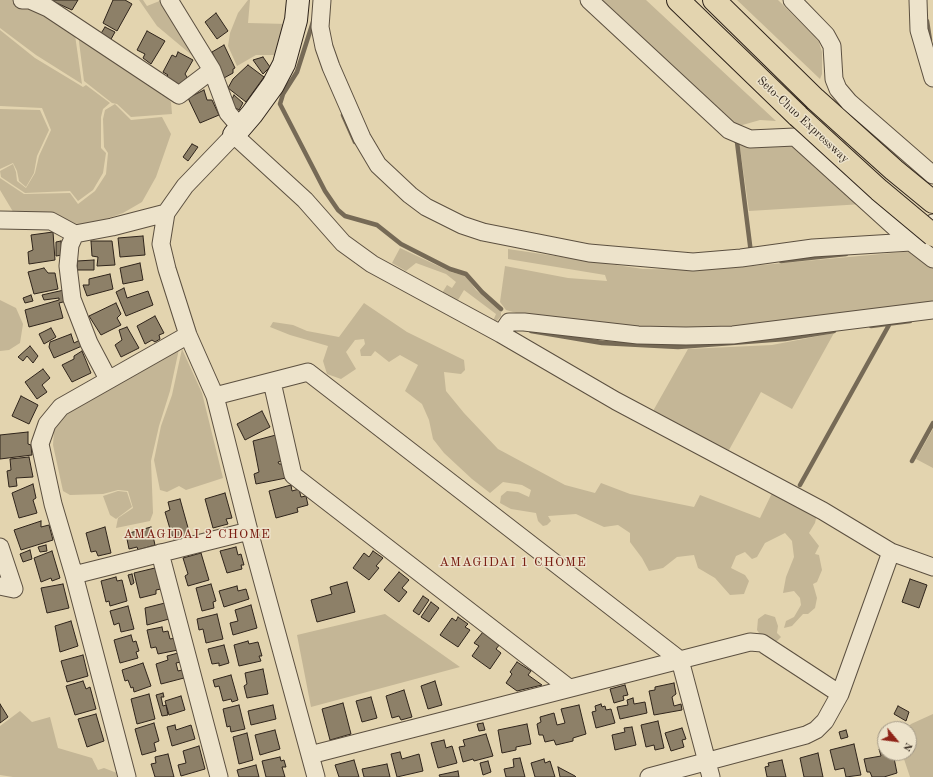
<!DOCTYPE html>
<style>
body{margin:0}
#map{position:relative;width:933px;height:777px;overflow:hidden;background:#e3d4af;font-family:"Old Standard TT",serif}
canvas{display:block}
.north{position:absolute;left:877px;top:721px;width:40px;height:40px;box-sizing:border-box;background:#ede3cb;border:1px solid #a19785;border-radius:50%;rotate:119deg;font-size:11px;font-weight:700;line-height:16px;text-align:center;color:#2f241b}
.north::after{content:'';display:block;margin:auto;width:14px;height:18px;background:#8f2418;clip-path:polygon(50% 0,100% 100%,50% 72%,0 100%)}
</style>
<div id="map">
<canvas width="933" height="777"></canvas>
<div class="north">N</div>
</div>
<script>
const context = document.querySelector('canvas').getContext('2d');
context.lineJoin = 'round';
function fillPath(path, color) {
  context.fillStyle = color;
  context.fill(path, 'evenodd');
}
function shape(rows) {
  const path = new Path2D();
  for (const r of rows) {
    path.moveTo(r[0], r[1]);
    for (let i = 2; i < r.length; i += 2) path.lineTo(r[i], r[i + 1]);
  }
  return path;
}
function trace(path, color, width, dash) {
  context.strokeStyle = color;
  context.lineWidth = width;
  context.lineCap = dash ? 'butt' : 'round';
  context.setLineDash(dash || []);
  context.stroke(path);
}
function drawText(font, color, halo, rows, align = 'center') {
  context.font = font + ' "Old Standard TT",serif';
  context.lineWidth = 3;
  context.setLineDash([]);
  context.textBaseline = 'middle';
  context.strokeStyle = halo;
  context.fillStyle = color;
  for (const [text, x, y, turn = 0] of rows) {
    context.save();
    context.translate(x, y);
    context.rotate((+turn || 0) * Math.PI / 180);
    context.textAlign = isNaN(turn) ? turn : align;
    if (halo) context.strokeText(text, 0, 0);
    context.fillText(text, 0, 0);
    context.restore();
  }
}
fillPath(shape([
 [0,0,30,0,75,35,82,84,36,55,0,28],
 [139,0,143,0,147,6,162,0,202,69,194,57,157,26],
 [248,0,250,0,248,23,287,24,276,55,256,55,237,66,228,46,230,33,238,13],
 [601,0,646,0,776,121,760,120,739,126,733,125],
 [737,0,778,0,818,39,822,52,822,74,820,79],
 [0,30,35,58,83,87,86,85,110,103,103,109,101,117,101,148,106,153,103,173,93,190,78,201,70,191,25,193,1,177,0,171,13,164,16,172,17,181,26,188,35,173,39,156,51,130,42,108,0,106],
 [78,34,160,90,171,102,172,114,131,117,117,104,112,103,84,81],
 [115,104,131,120,162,117,171,134,156,177,142,202,123,213,86,226,72,226,15,215,0,190,0,178,24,194,70,193,78,204,95,191,106,174,108,153,104,147,103,119,105,110],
 [0,109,40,110,49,130,37,156,34,173,26,187,19,181,17,171,13,163,0,169],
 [739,141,789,142,863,204,749,211],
 [400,248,451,272,466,276,476,290,501,312,501,316,496,322,493,321,496,314,464,290,458,300,448,297,442,293,447,285,452,288,456,282,446,274,416,263,406,271,392,263],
 [508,249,643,269,708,270,914,251,933,267,933,303,747,330,673,332,520,314,506,310,500,302,505,266,568,278,607,281,605,275,508,259],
 [0,300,16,308,23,324,20,343,9,350,0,351],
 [364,303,407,332,464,360,465,370,461,374,444,372,446,391,464,413,498,449,565,485,595,493,601,483,630,494,694,507,700,495,760,518,773,491,817,514,815,523,809,533,819,546,815,554,819,555,822,570,817,582,813,584,817,598,815,608,808,614,803,614,792,626,784,628,786,621,794,617,801,605,800,598,794,591,783,593,786,577,794,557,792,541,785,533,765,543,757,557,752,559,745,552,736,556,731,568,745,575,749,581,744,594,730,595,715,578,698,568,694,555,677,557,663,568,649,571,642,558,630,542,630,533,618,525,604,527,576,514,548,516,551,521,547,525,543,526,538,521,536,513,511,509,500,503,501,496,507,491,518,492,529,497,531,490,522,485,503,482,490,493,472,479,444,453,433,439,429,420,422,404,405,391,418,365,400,355,389,362,375,351,371,356,361,356,360,350,365,344,364,339,355,340,346,352,356,369,341,379,327,374,323,361,328,346,290,335,270,327,273,322,293,325,307,331,339,337],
 [834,333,792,409,761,392,729,450,718,448,656,415,658,413,653,411,688,349,772,345],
 [179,349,170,391,159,426,151,461,153,513,150,521,116,528,118,518,133,508,128,491,118,490,103,494,70,495,63,491,53,445,54,431,59,421,65,414],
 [182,349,202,393,223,478,186,490,179,486,167,492,160,490,154,460,161,426,172,395],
 [933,429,933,468,916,459],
 [118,491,127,492,132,507,116,519,110,515,103,496],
 [385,614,460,667,311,707,297,635],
 [765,614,775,617,778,626,777,633,781,637,777,641,770,643,763,639,757,630,758,619],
 [20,711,32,722,50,717,58,748,92,758,98,770,104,768,117,773,117,777,13,777,0,775,0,726],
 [933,714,933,777,910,777,902,753,909,753,909,729,906,729,911,724]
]), '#c4b696');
trace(shape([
 [927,21,930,40],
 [313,22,297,72,283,94,280,104,325,191,338,210,345,216,377,225,401,244,450,269,466,274,482,292,501,309],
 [343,115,355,142],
 [734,139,737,142,751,253],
 [781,261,846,254],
 [871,326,910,321],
 [531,331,602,343,678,347,785,339,834,331],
 [912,461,933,423],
 [800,485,889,325]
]), '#766a56', 4.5);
const building = shape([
 [50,0,78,0,72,10,50,0],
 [113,0,125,0,132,4,117,31,103,23,113,0],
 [216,13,228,31,217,39,205,22,216,13],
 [105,27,115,32,110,41,100,35,105,27],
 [147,31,165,41,151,64,143,58,145,54,137,50,147,31],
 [224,45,235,68,233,69,233,73,224,78,212,52,224,45],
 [178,52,193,60,185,74,187,77,182,87,166,77,168,75,163,72,172,55,176,57,178,52],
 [263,57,270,67,263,74,253,60,263,57],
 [248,65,264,77,246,102,228,88,233,79,248,65],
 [204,90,207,100,212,100,219,115,200,123,188,98,204,90],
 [234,95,243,103,239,110,234,107,231,101,234,95],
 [192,144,198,147,188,161,183,157,192,144],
 [53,232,55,260,29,264,28,252,33,250,31,235,53,232],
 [143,236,145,255,120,257,118,238,143,236],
 [61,241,62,255,56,256,56,242,61,241],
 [91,241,112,241,115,265,97,266,98,257,92,256,91,241],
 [94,260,94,270,77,270,77,261,94,260],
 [140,263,143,280,123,284,120,268,140,263],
 [44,268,48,273,55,273,58,289,34,294,28,272,44,268],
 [110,274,113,289,87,296,83,285,89,285,89,279,110,274],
 [124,288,127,298,148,291,153,305,126,316,116,292,124,288],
 [64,290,67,301,59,303,63,318,29,327,25,310,59,300,59,298,44,300,42,295,64,290],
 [31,295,33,301,25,303,23,298,31,295],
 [116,303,121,314,117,318,121,325,101,335,89,316,116,303],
 [155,316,164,333,159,335,160,339,155,342,152,340,145,344,137,326,155,316],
 [127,327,139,348,121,357,115,345,122,340,119,330,127,327],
 [51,328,56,337,44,344,39,334,51,328],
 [71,334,74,343,80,340,82,346,54,358,49,347,50,342,71,334],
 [30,346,38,356,33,363,27,356,23,361,18,357,30,346],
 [82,351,91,373,72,382,62,365,74,359,74,356,82,351],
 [43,369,50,378,42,385,47,392,37,399,25,382,43,369],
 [21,396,38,405,29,424,12,416,21,396],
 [262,411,270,427,245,440,237,424,262,411],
 [28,432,28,444,31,445,32,455,0,459,0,435,28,432],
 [276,435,282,461,278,462,279,464,282,464,286,478,256,484,254,474,259,472,253,441,276,435],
 [29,457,33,477,16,478,17,486,9,487,7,471,11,470,10,459,29,457],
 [33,484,36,498,33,500,37,513,19,518,12,493,33,484],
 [291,485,292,491,299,489,301,497,306,496,308,505,297,508,298,512,276,518,269,491,291,485],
 [225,493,232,518,226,519,228,524,213,528,205,499,225,493],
 [180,499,190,535,173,539,165,512,170,510,168,502,180,499],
 [41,521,41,527,49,525,53,540,21,550,14,530,41,521],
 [105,527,111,553,98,556,96,551,91,552,86,533,105,527],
 [151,527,155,545,138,550,137,547,129,549,126,534,151,527],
 [46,545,47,551,40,552,38,547,46,545],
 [236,547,238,555,241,554,244,565,241,565,242,569,227,573,220,551,236,547],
 [30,550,32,559,23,562,20,554,30,550],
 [52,551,60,578,52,581,51,578,41,582,34,558,52,551],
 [373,551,383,558,376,566,379,568,369,580,353,568,364,553,369,557,373,551],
 [201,553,209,580,188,586,185,576,188,574,183,558,201,553],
 [155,568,161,589,156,590,156,594,140,598,134,573,155,568],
 [399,572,409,580,402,588,407,592,399,602,384,590,399,572],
 [132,574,134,583,131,585,128,575,132,574],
 [116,577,117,581,122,580,127,601,110,606,109,601,106,602,101,581,116,577],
 [910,579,927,585,919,608,902,602,910,579],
 [347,582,355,612,317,622,311,600,332,594,330,587,347,582],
 [63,584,69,608,47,613,41,588,63,584],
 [211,584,216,601,213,602,214,608,202,611,196,588,211,584],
 [237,586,238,591,246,589,249,599,224,607,219,591,237,586],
 [423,596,429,600,419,615,413,611,423,596],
 [431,602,439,608,429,622,421,617,431,602],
 [165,603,169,619,147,625,145,608,165,603],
 [251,605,257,628,233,635,230,623,238,621,235,610,251,605],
 [128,606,134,629,121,632,119,623,114,625,110,611,128,606],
 [217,614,223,639,206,643,203,629,199,630,197,619,217,614],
 [458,617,468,624,465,627,470,630,458,647,440,635,452,618,456,621,458,617],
 [71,621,78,646,60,652,55,626,71,621],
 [162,627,163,632,168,631,170,639,176,638,178,650,158,654,156,647,151,648,147,630,162,627],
 [483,632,500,644,496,649,501,653,490,669,472,656,479,646,474,643,483,632],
 [131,635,133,642,136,641,139,651,136,652,138,658,120,663,114,640,131,635],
 [248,641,249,644,258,642,262,656,259,656,261,661,239,666,234,645,248,641],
 [224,645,229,663,219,666,219,663,212,664,208,649,224,645],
 [178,653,181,662,176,663,178,671,182,670,184,678,161,684,156,664,168,660,167,656,178,653],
 [83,655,88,676,67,682,61,661,83,655],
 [517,662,531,671,528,675,542,685,517,691,506,683,512,674,510,672,517,662],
 [143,663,151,686,134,692,133,687,131,688,128,680,125,681,122,670,143,663],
 [263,669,268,694,247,698,244,686,247,684,245,673,263,669],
 [231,675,238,700,232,702,231,699,223,701,219,686,215,687,213,680,231,675],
 [83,681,86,689,90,687,96,709,75,715,66,686,83,681],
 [435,681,442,705,428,709,421,686,435,681],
 [674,683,676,694,672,697,674,706,681,704,682,710,654,715,649,691,655,690,655,687,674,683],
 [625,685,628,695,623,696,624,700,614,703,610,689,625,685],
 [404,690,412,717,401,720,399,716,392,718,386,696,404,690],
 [163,693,164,697,161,697,163,706,166,705,168,715,162,716,156,695,163,693],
 [149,694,155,719,137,724,131,699,149,694],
 [181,696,185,710,169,715,165,701,181,696],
 [371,697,377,718,362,722,356,701,371,697],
 [633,698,634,704,645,702,647,713,620,719,617,707,628,705,627,700,633,698],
 [343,703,351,734,330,740,322,709,343,703],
 [0,704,8,717,0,723,0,704],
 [601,704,602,707,605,706,606,710,611,709,615,723,596,728,592,712,596,711,595,706,601,704],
 [239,705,245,729,231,732,230,726,227,727,223,709,239,705],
 [273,705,276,719,251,725,248,711,273,705],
 [579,705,586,734,573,738,573,741,556,745,554,740,545,742,543,735,539,735,537,724,541,722,540,717,554,713,557,725,565,723,561,709,579,705],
 [898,706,909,712,906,721,894,714,898,706],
 [96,714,104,741,87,747,78,719,96,714],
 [658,721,664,748,655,750,654,745,646,747,641,725,658,721],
 [154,723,159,741,154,743,156,751,142,755,135,729,154,723],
 [483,723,485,730,479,731,477,724,483,723],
 [527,724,531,744,516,747,516,750,502,753,498,730,527,724],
 [175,725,176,730,191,725,195,739,172,746,167,727,175,725],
 [632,727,636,745,615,750,612,735,625,732,624,728,632,727],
 [682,728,686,739,682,740,684,747,671,751,665,733,682,728],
 [275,730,280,749,260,755,255,735,275,730],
 [846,730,848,737,841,739,839,732,846,730],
 [247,733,253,760,239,764,233,737,247,733],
 [486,734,493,756,474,761,473,759,463,762,459,747,465,746,463,740,486,734],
 [444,740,446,748,452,746,457,763,438,768,431,743,444,740],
 [854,744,861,775,846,777,844,768,835,770,830,750,854,744],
 [199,746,205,769,181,776,178,765,186,763,183,751,199,746],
 [885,748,885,753,893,753,897,773,884,777,872,777,870,772,867,772,864,759,881,756,879,749,885,748],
 [400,752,402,759,419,754,423,771,397,777,391,754,400,752],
 [818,753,823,777,804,777,800,758,818,753],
 [168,754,174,777,155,777,151,764,156,763,155,757,168,754],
 [280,757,281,761,284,760,286,767,282,767,285,777,266,777,262,761,280,757],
 [520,758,525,777,506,777,504,769,514,767,513,759,520,758],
 [544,759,545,763,550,761,555,777,535,777,531,763,544,759],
 [354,760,359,777,339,777,335,765,354,760],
 [782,760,786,777,767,777,765,767,769,766,768,763,782,760],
 [488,761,491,772,483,775,480,763,488,761],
 [387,764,390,777,364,777,362,769,387,764],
 [256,765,259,777,239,777,237,770,256,765],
 [558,767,575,776,576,777,560,777,558,767],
 [458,771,459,777,440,777,439,775,458,771]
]);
fillPath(building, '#8d8068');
trace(building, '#2f241b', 1);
const street = shape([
 [22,0,30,0,48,8,179,95,212,70],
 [169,0,212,70,228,113,241,128],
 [322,0,320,27,324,47,331,67,362,138,378,165,410,195,426,207,462,225,483,232,589,253,693,262,741,258,813,248,911,242,933,223],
 [589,0,729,130,750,139,795,137,911,242,933,259],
 [792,0,826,35,832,46,834,79,838,89,849,102,933,175],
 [918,0,919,30,933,78],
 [0,220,51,221,75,234,112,227,166,213],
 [75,234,70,245,68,266,72,299,89,343,108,379],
 [501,334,509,322,524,322,638,335,686,336,733,335,933,310],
 [272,382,293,475,569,688],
 [215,396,308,372,680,660,711,777],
 [0,547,14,589,0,586],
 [160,553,219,777],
 [74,575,249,531],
 [310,755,750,642,762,643,840,694],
 [127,777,74,575,53,504,40,444,47,424,61,407,188,335],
 [316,777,249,531,215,396,188,335,167,269,161,244,166,213,185,186,234,135,305,200,343,243,372,264,501,334,616,401,823,511,891,552,933,567],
 [649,777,806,735,816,730,825,721,840,694,891,552]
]);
const secondary = shape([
 [234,135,252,114,273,85,284,64,296,20,298,0]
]);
const highway = shape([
 [678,0,798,116],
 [714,0,815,99,894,170,933,202]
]);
trace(street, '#5c5040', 19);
trace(secondary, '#2f241b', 24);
trace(highway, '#2f241b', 24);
trace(street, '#ede3cb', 17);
trace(secondary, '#ede3cb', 22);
trace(highway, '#e3d4af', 22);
const highwayBridge = shape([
 [798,116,879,190,933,235]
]);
trace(highwayBridge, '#2f241b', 24, []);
trace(highwayBridge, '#e3d4af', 22);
drawText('12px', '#2f241b', '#ede3cb', [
 ["Seto-Chuo Expressway",803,120,43]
]);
context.letterSpacing = '1px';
drawText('13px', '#7a1f14', '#ede3cb', [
 ["AMAGIDAI 2 CHOME",197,535],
 ["AMAGIDAI 1 CHOME",513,563]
]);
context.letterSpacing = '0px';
</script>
